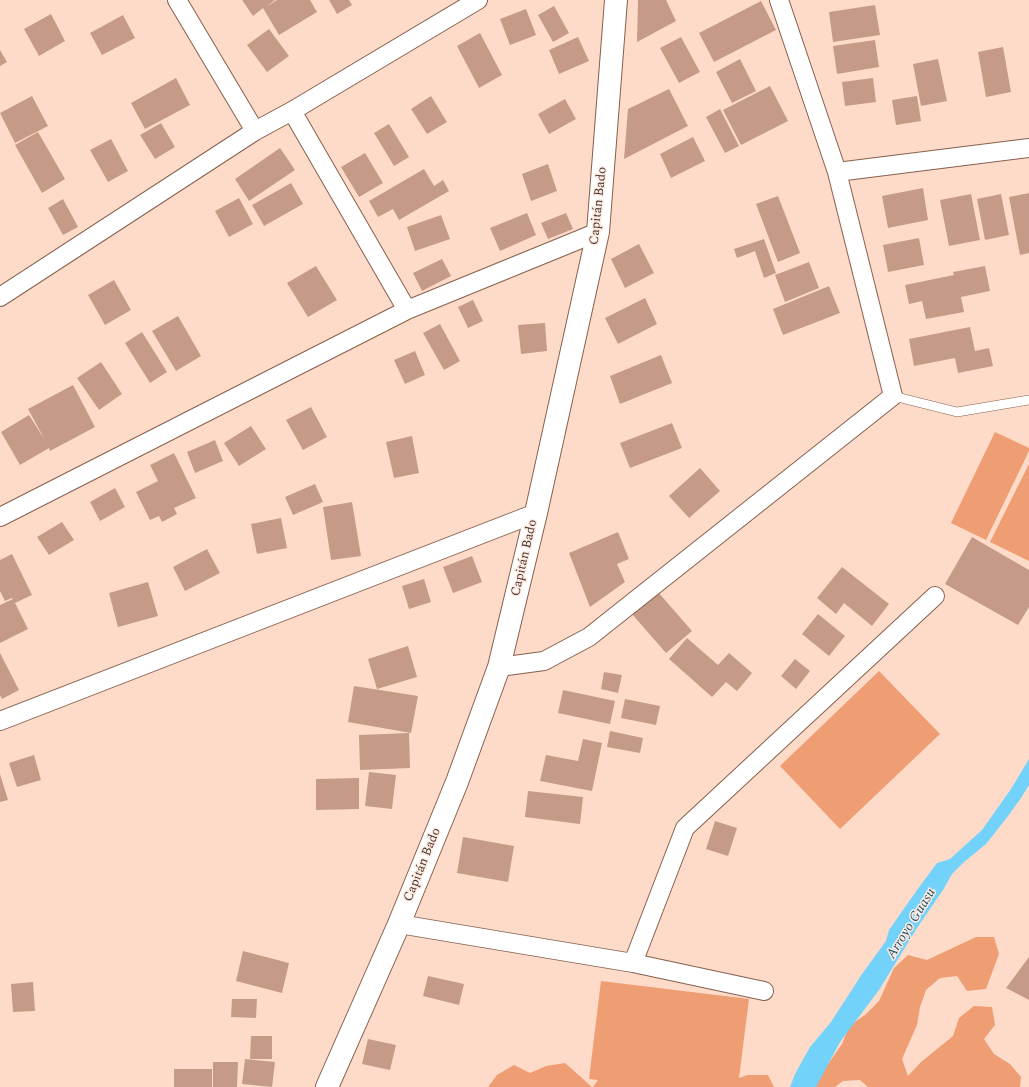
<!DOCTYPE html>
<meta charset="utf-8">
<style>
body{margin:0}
canvas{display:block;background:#fedbc9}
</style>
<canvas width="1029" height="1087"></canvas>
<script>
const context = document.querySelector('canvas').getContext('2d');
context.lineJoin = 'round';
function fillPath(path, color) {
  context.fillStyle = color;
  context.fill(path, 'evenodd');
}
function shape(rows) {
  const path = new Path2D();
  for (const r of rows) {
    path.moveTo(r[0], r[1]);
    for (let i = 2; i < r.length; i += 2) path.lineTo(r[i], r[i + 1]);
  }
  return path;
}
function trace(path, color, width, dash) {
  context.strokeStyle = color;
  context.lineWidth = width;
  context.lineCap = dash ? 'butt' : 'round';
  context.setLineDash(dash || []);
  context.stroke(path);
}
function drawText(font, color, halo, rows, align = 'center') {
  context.font = font + ' Spectral,serif';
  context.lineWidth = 3;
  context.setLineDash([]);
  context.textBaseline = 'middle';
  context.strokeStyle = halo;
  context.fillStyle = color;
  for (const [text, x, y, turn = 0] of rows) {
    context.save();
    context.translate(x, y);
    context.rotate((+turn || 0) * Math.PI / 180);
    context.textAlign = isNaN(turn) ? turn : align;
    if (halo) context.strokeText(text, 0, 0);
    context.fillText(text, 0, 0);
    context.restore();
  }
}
fillPath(shape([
 [995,432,1029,448,1029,451,986,540,951,523],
 [1029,464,1029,561,990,542],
 [879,671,940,734,840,829,780,766],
 [976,937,994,937,999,954,986,989,967,991,957,976,940,978,926,990,920,1007,917,1025,902,1059,908,1076,921,1062,953,1036,959,1018,974,1006,992,1007,995,1025,984,1039,994,1054,1010,1064,1021,1077,1020,1087,868,1087,860,1080,843,1081,835,1087,812,1087,842,1044,849,1026,865,1015,879,1001,894,968,908,955,927,960],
 [601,981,749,999,739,1078,748,1075,768,1075,774,1087,593,1087,598,1080,589,1079],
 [565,1063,592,1087,488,1087,497,1075,514,1065,530,1073,546,1066]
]), '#ef9d73');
fillPath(shape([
 [1029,759,1029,785,1021,798,1008,816,986,844,964,862,952,874,943,890,917,928,879,990,840,1042,816,1087,790,1087,795,1074,810,1047,831,1022,862,974,886,941,889,930,917,890,937,863,950,859,982,830,1011,789]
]), '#72d2fa');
fillPath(shape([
 [242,0,275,0,266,7,277,0,310,0,317,12,279,35,263,8,253,16],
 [329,0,349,0,352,5,337,14],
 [638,0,666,0,676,21,637,42],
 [761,1,776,30,714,62,699,33],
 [875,5,880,35,833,42,829,12],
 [554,6,569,33,553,42,538,15],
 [526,9,536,35,510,45,500,19],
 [51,14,65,41,39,56,24,29],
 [123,15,135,38,102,55,90,33],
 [269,29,289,56,267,72,247,45],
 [480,33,502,75,479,88,457,46],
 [578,37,589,61,559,74,549,50],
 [681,37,700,72,679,83,660,48],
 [875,40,879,67,837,74,833,46],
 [1003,47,1011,92,986,97,978,52],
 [0,50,7,62,0,66],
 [740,59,756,91,732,103,716,72],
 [938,59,947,101,921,106,913,64],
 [176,78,190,105,145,129,131,103],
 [873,78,876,102,845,106,842,82],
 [770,86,788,121,741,145,723,110],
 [669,89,688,126,624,159,628,109],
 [32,96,48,126,15,143,0,113],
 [431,96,447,122,427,134,411,109],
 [917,96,921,121,896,125,892,100],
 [565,99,576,119,549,134,538,114],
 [720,109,739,146,725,153,706,117],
 [161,123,175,147,155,159,140,135],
 [389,124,409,157,394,166,374,133],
 [38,132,65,179,42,193,15,145],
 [693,137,705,161,671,178,660,154],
 [111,139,128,171,108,182,90,150],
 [280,148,295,170,249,201,235,179],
 [365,153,383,183,359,197,341,167],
 [548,164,557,191,531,201,522,174],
 [424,169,434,186,443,180,449,191,399,220,393,209,378,217,369,201],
 [291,183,303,204,264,226,252,205],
 [923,188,928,220,888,228,882,196],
 [1029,193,1029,253,1020,255,1009,197],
 [971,194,980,240,949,246,940,200],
 [1001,194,1009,235,985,240,977,199],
 [778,196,800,253,778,262,756,204],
 [239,198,253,224,229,237,215,211],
 [63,199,78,227,63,235,48,208],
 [527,213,536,235,500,251,490,228],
 [566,213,573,229,548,239,541,223],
 [441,215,450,239,415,251,407,227],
 [919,238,924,265,888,272,883,245],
 [764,239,776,273,764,278,755,251,737,258,734,249],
 [639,244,654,273,625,288,611,259],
 [442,259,451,276,422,291,413,273],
 [809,262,819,288,785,302,775,275],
 [316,266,337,300,308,317,287,283],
 [985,266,990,291,961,297,964,312,926,319,922,301,909,304,905,285,954,275,953,272],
 [114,280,131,310,105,325,88,295],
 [829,286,840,313,783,335,773,309],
 [645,298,657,324,618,344,605,318],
 [473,300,483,321,468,328,458,307],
 [178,316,201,356,176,371,152,331],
 [545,323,547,351,521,354,518,325],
 [440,324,460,361,444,370,423,333],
 [970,327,975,351,989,348,993,366,958,373,955,358,914,366,909,339],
 [142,332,167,372,150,383,125,343],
 [415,351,425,375,405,384,394,360],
 [661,355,672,383,620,404,610,376],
 [101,362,122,394,99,410,77,378],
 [73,385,95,427,50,451,49,448,20,465,1,432,29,415,45,440,28,409],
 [311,407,327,437,303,450,286,420],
 [672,423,682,448,630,468,620,443],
 [251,426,266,449,239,466,224,443],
 [412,436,419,473,394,478,386,442],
 [215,440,223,461,195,473,187,452],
 [174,453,196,498,174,508,177,514,162,522,159,516,150,520,136,492,158,481,150,465],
 [700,468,720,491,689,518,669,496],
 [315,484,323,502,293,515,285,497],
 [115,488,125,507,100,521,90,502],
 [352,502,361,556,331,560,323,507],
 [281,518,287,548,257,554,251,524],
 [62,522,74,540,49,555,37,537],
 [618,532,629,559,617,564,625,582,590,607,569,553],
 [972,537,1029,570,1029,607,1018,625,945,584],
 [207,549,220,573,185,591,173,567],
 [12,554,32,595,15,603,28,629,0,643,0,605,13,599,12,598,5,601,0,591,0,560],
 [472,556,482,582,453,593,443,567],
 [842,567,889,604,872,626,844,603,836,614,817,598],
 [424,579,431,602,409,609,402,586],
 [148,582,158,616,118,627,109,593],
 [658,592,692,631,666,653,632,614],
 [818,614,845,636,829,656,802,634],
 [687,638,718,665,729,653,752,673,737,691,726,682,712,697,669,659],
 [408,646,417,677,377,689,368,659],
 [0,653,19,690,2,699,0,695],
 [795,659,810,671,796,689,781,676],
 [604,672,622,675,618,693,601,689],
 [354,686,418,696,411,733,348,722],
 [563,690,615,701,610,724,558,713],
 [625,699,660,706,656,725,621,718],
 [610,731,643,738,640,753,607,747],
 [409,733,410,768,360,770,359,735],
 [583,739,602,743,592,791,540,781,546,755,578,761],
 [34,755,41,780,17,787,9,763],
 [369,772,396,775,392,809,365,806],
 [0,774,8,800,0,802],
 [359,778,359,809,316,810,316,779],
 [528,791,583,797,580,824,525,817],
 [715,821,737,828,728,856,706,849],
 [463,837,514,846,508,882,457,873],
 [243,951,289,963,282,993,236,981],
 [1029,957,1029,1000,1006,988],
 [428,976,464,984,459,1005,423,996],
 [33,982,35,1011,13,1012,11,984],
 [232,999,257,999,256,1018,231,1017],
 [251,1036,272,1036,272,1059,250,1059],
 [368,1039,396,1045,390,1070,362,1064],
 [245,1059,275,1062,272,1087,242,1084],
 [213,1062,238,1062,237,1087,213,1087],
 [174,1069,212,1069,212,1087,174,1087]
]), '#c59b87');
const service = shape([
 [893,396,957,412,1029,400]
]);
const minor = shape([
 [177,0,255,131],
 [292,111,407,310],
 [837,172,1029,148],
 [0,297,255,131,292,111,478,0],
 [0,517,407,310,598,232],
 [499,667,544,661,589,637,893,396,837,172,779,0],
 [0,721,536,513],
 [399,924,633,963,764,991],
 [633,963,685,828,935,596]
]);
const tertiary = shape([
 [327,1087,399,924,457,782,499,667,536,513,598,232,616,0]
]);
trace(service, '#86604d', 10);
trace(minor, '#86604d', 20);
trace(tertiary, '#86604d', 24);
trace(service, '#fff', 9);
trace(minor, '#fff', 18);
trace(tertiary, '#fff', 22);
drawText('13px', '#49382f', '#feece3', [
 ["Capitán Bado",599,206,-84],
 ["Capitán Bado",525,558,-77],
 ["Capitán Bado",423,865,-68]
]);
drawText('italic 14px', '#1e5468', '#feece3', [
 ["Arroyo Guasu",912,924,-58]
]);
</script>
